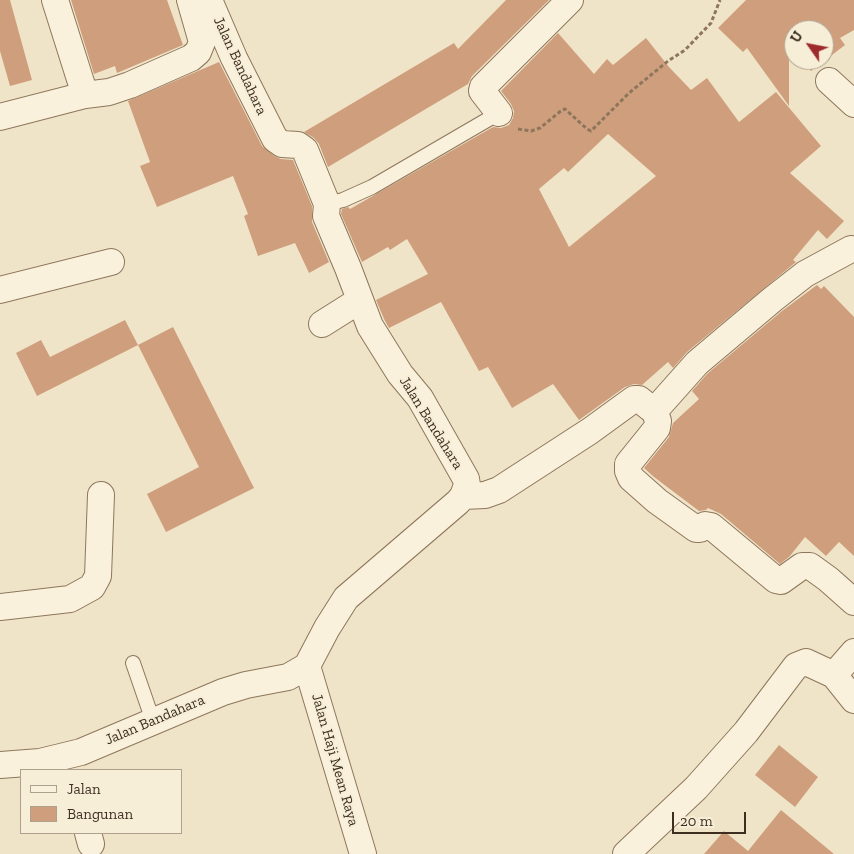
<!DOCTYPE html>
<style>
body{margin:0}
#map{position:relative;width:854px;height:854px;overflow:hidden;background:#f0e4c8;font-family:"Zilla Slab",serif}
canvas{display:block}
.legend{position:absolute;left:20px;top:769px;width:162px;height:65px;box-sizing:border-box;background:#f7eed8;border:1px solid #ada18e;margin:0;padding:6px 9px;list-style:none;font-size:15px;color:#3d2e20}
.legend li{display:flex;align-items:center;gap:10px;height:25px}
.legend b{width:25px;border:1px solid #ada18e}
.north{position:absolute;left:784px;top:20px;width:50px;height:50px;box-sizing:border-box;background:#f7eed8;border:1px solid #ada18e;border-radius:50%;rotate:303deg;font-size:14px;font-weight:700;line-height:20px;text-align:center;color:#3d2e20}
.north::after{content:'';display:block;margin:auto;width:18px;height:22px;background:#9e2a2b;clip-path:polygon(50% 0,100% 100%,50% 72%,0 100%)}
.scale{position:absolute;left:672px;top:812px;width:74px;height:22px;box-sizing:border-box;border:2px solid #3d2e20;border-top:0;padding-left:6px;font-size:15px;line-height:18px;white-space:nowrap;color:#3d2e20;-webkit-text-stroke:4px #f7eed8;paint-order:stroke}
</style>
<div id="map">
<canvas width="854" height="854"></canvas>
<ul class="legend">
<li><b style="height:6px;background:#faf1dc"></b>Jalan</li>
<li><b style="height:14px;background:#cf9f7d"></b>Bangunan</li>
</ul>
<div class="north">U</div>
<div class="scale">20 m</div>
</div>
<script>
const context = document.querySelector('canvas').getContext('2d');
context.lineJoin = 'round';
function fillPath(path, color) {
  context.fillStyle = color;
  context.fill(path, 'evenodd');
}
function shape(rows) {
  const path = new Path2D();
  for (const r of rows) {
    path.moveTo(r[0], r[1]);
    for (let i = 2; i < r.length; i += 2) path.lineTo(r[i], r[i + 1]);
  }
  return path;
}
function trace(path, color, width, dash) {
  context.strokeStyle = color;
  context.lineWidth = width;
  context.lineCap = dash ? 'butt' : 'round';
  context.setLineDash(dash || []);
  context.stroke(path);
}
function drawText(font, color, halo, rows, align = 'center') {
  context.font = font + ' "Zilla Slab",serif';
  context.lineWidth = 4.5;
  context.setLineDash([]);
  context.textBaseline = 'middle';
  context.strokeStyle = halo;
  context.fillStyle = color;
  for (const [text, x, y, turn = 0] of rows) {
    context.save();
    context.translate(x, y);
    context.rotate((+turn || 0) * Math.PI / 180);
    context.textAlign = isNaN(turn) ? turn : align;
    if (halo) context.strokeText(text, 0, 0);
    context.fillText(text, 0, 0);
    context.restore();
  }
}
fillPath(shape([
 [0,0,10,0,32,80,10,86,0,51],
 [71,0,167,0,183,45,117,73,115,66,94,74],
 [506,0,549,0,472,76,468,84,328,167,319,144,314,138,304,132,454,43,458,49],
 [746,0,854,0,854,30,840,38,845,45,811,71,802,60,824,60,824,30,794,30,794,50,789,42,789,106,747,48,743,52,718,28],
 [558,33,594,74,607,59,613,65,646,38,669,67,691,90,707,78,739,122,776,92,821,146,790,173,844,221,827,239,818,230,793,260,796,262,687,352,673,368,668,362,642,385,634,384,625,387,579,420,553,384,512,408,488,367,479,371,441,302,389,328,384,319,376,300,428,274,407,239,390,250,388,247,362,262,341,214,342,209,348,207,350,209,493,127,501,128,509,125,513,118,514,111,511,104,501,91],
 [608,134,656,176,569,247,539,189,564,168,568,172],
 [219,62,262,146,274,156,281,159,293,160,312,206,312,222,329,262,309,273,295,243,258,256,244,216,248,214,233,176,157,207,140,166,150,162,128,101],
 [817,285,821,289,824,286,854,317,854,556,839,542,826,556,805,537,790,556,780,564,721,514,708,508,706,510,699,511,654,477,644,468,669,437,673,423,699,399,692,391,707,374,782,311],
 [125,320,138,345,37,396,16,353,41,340,50,357],
 [173,327,254,488,166,532,147,494,199,467,138,345],
 [779,745,818,777,795,807,755,775],
 [781,810,834,854,704,854,724,831,748,851]
]), '#cf9f7d');
const lane = shape([
 [327,204,343,200,372,187,499,113],
 [133,663,153,721]
]);
const street = shape([
 [55,0,85,95],
 [829,81,854,104],
 [499,113,482,91,483,87,570,0],
 [0,117,85,95,109,92,130,85,191,58,198,52,202,42,190,0],
 [0,290,111,262],
 [322,324,360,300],
 [654,409,658,421,657,428,628,464,628,471,631,478,657,501,696,529,700,529,705,525,711,526,776,580,781,581,802,566,810,566,828,579,854,602],
 [463,496,485,495,499,490,590,431,634,399,639,399,650,408,653,409,657,408,697,363,773,299,805,274,851,249],
 [0,607,70,599,92,587,98,576,101,495],
 [307,666,363,854],
 [834,675,854,652],
 [0,765,40,762,81,752,223,692,246,685,288,677,307,666,327,628,346,598,458,502,463,496,467,485,466,479,420,398,400,374,370,326,348,268,326,216,327,204,305,150,298,145,282,144,275,139,234,58,209,0],
 [88,833,91,844],
 [626,854,696,788,746,732,796,666,806,662,834,675,854,700]
]);
trace(lane, '#8d765c', 16);
trace(street, '#8d765c', 28);
trace(shape([
 [518,129,531,131,540,128,562,110,565,109,587,129,591,131,629,93,668,61,685,50,711,23,720,0]
]), '#8d765c', 3, [4, 2.5]);
trace(lane, '#faf1dc', 14);
trace(street, '#faf1dc', 26);
drawText('15px', '#3d2e20', '#f7eed8', [
 ["Jalan Bandahara",240,66,65],
 ["Jalan Bandahara",431,423,58],
 ["Jalan Bandahara",155,720,-23],
 ["Jalan Haji Mean Raya",335,760,74]
]);
</script>
